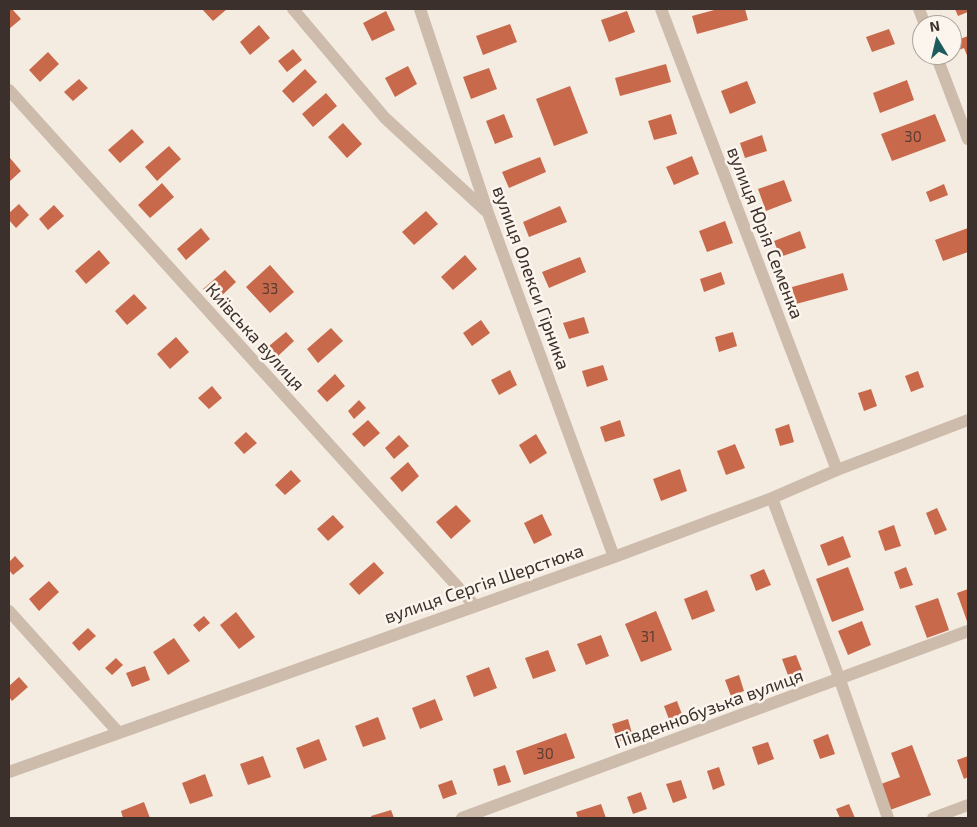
<!DOCTYPE html>
<meta charset="utf-8">
<style>
body{margin:0}
#map{position:relative;width:977px;height:827px;overflow:hidden;background:#f4ebe1;font-family:"Exo 2",sans-serif}
canvas{display:block}
.frame{position:absolute;inset:0;border:10px solid #3b302b;pointer-events:none}
.north{position:absolute;left:912px;top:15px;width:50px;height:50px;box-sizing:border-box;background:#fbf5ee;border:1px solid #aea6a0;border-radius:50%;rotate:351deg;font-size:14px;font-weight:700;line-height:20px;text-align:center;color:#3b302b}
.north::after{content:'';display:block;margin:auto;width:18px;height:22px;background:#1f5a5e;clip-path:polygon(50% 0,100% 100%,50% 72%,0 100%)}
</style>
<div id="map">
<canvas width="977" height="827"></canvas>
<div class="frame"></div>
<div class="north">N</div>
</div>
<script>
const context = document.querySelector('canvas').getContext('2d');
context.lineJoin = 'round';
function fillPath(path, color) {
  context.fillStyle = color;
  context.fill(path, 'evenodd');
}
function shape(rows) {
  const path = new Path2D();
  for (const r of rows) {
    path.moveTo(r[0], r[1]);
    for (let i = 2; i < r.length; i += 2) path.lineTo(r[i], r[i + 1]);
  }
  return path;
}
function trace(path, color, width, dash) {
  context.strokeStyle = color;
  context.lineWidth = width;
  context.lineCap = dash ? 'butt' : 'round';
  context.setLineDash(dash || []);
  context.stroke(path);
}
function drawText(font, color, halo, rows, align = 'center') {
  context.font = font + ' "Exo 2",sans-serif';
  context.lineWidth = 5;
  context.setLineDash([]);
  context.textBaseline = 'middle';
  context.strokeStyle = halo;
  context.fillStyle = color;
  for (const [text, x, y, turn = 0] of rows) {
    context.save();
    context.translate(x, y);
    context.rotate((+turn || 0) * Math.PI / 180);
    context.textAlign = isNaN(turn) ? turn : align;
    if (halo) context.strokeText(text, 0, 0);
    context.fillText(text, 0, 0);
    context.restore();
  }
}
fillPath(shape([
 [9,9,12,9,21,19,9,29],
 [202,9,227,9,213,21],
 [718,9,745,9,748,20,697,34,692,16],
 [955,9,968,9,968,12,958,16],
 [386,11,395,30,372,41,363,23],
 [627,11,635,32,609,42,601,20],
 [510,24,517,42,483,55,476,36],
 [259,25,270,38,250,55,240,42],
 [889,29,895,44,872,52,866,37],
 [968,36,968,58,964,48,956,51,952,42],
 [293,49,302,60,287,72,278,61],
 [48,52,59,64,40,82,29,70],
 [666,64,671,82,620,96,615,78],
 [408,66,417,84,395,97,385,78],
 [489,68,497,89,471,99,463,77],
 [305,69,317,82,293,103,282,91],
 [79,79,88,88,73,101,64,92],
 [907,80,914,100,880,113,873,93],
 [747,81,756,103,730,114,721,91],
 [570,86,588,133,554,146,536,99],
 [326,93,337,106,313,127,302,114],
 [504,114,513,137,495,144,486,121],
 [671,114,677,134,654,140,648,121],
 [935,114,946,141,892,161,881,134],
 [343,123,362,144,347,158,328,137],
 [132,129,144,142,120,163,108,150],
 [762,135,767,151,745,158,740,143],
 [169,146,181,159,157,181,145,167],
 [692,156,699,174,674,185,666,167],
 [540,157,546,172,509,188,502,172],
 [10,158,21,171,9,182,9,159],
 [784,180,792,201,766,211,758,189],
 [162,183,174,197,150,218,138,205],
 [944,184,948,195,930,202,926,192],
 [19,204,29,215,16,228,9,220,9,213],
 [54,205,64,216,48,230,39,219],
 [560,206,567,222,529,237,523,222],
 [426,211,438,224,414,245,402,232],
 [725,221,733,243,707,252,699,231],
 [201,228,210,239,186,260,177,249],
 [968,228,968,252,943,261,935,240],
 [800,231,806,248,780,257,774,241],
 [99,250,110,263,86,284,75,271],
 [465,255,477,269,453,290,441,277],
 [580,257,586,272,549,288,542,272],
 [270,265,294,292,270,313,246,287],
 [225,270,236,282,215,302,203,289],
 [721,272,725,284,704,292,700,279],
 [843,273,848,290,796,304,792,287],
 [134,294,147,308,127,325,115,311],
 [584,317,589,333,569,339,563,323],
 [481,320,490,333,472,346,463,333],
 [331,328,343,341,318,363,307,349],
 [286,332,294,341,278,356,269,346],
 [733,332,737,346,719,352,715,337],
 [176,337,189,352,170,369,157,354],
 [603,365,608,380,587,387,582,371],
 [510,370,517,385,499,395,491,380],
 [918,371,924,387,911,392,905,376],
 [335,374,345,386,327,402,317,391],
 [212,386,222,398,209,409,198,398],
 [871,389,877,406,864,411,858,393],
 [359,400,366,408,354,419,348,411],
 [368,420,380,433,364,447,352,434],
 [620,420,625,436,605,442,600,427],
 [789,424,794,442,780,446,775,429],
 [246,432,257,443,244,454,234,443],
 [536,434,547,453,530,464,519,445],
 [399,435,409,446,394,459,385,448],
 [735,444,745,468,726,475,717,451],
 [408,462,419,476,402,492,390,478],
 [680,469,687,491,661,501,653,479],
 [291,470,301,481,285,495,275,485],
 [456,505,471,521,451,539,436,522],
 [937,508,947,530,935,535,926,513],
 [542,514,552,535,534,544,524,523],
 [333,515,344,527,328,541,317,529],
 [894,525,901,546,885,551,878,531],
 [843,536,851,557,828,566,820,545],
 [15,556,24,566,13,575,9,570,9,562],
 [374,562,384,573,359,595,349,584],
 [848,567,864,610,832,622,816,579],
 [906,567,913,585,900,589,894,572],
 [764,569,771,585,756,591,750,575],
 [49,581,59,592,39,611,29,599],
 [968,589,968,624,957,593],
 [707,590,715,611,692,620,684,599],
 [938,598,949,630,927,638,915,606],
 [656,611,672,650,641,662,625,624],
 [236,612,255,637,239,649,220,625],
 [204,616,210,623,199,632,193,625],
 [862,621,871,645,848,655,838,631],
 [88,628,96,636,79,651,72,643],
 [601,635,609,656,586,665,577,644],
 [174,638,190,661,168,675,153,652],
 [548,650,556,671,533,679,525,658],
 [796,655,803,673,789,678,782,659],
 [116,658,123,665,112,675,105,668],
 [145,666,150,680,132,687,126,673],
 [489,667,497,688,474,697,466,676],
 [739,675,744,691,731,696,725,680],
 [19,677,28,687,12,701,9,697,9,686],
 [435,699,443,720,420,729,412,708],
 [677,701,683,717,670,722,664,706],
 [378,717,386,739,363,747,355,726],
 [628,719,633,737,618,742,612,724],
 [566,733,575,758,524,775,516,751],
 [828,734,835,754,820,759,813,740],
 [319,739,327,760,304,769,296,748],
 [768,742,774,759,758,765,752,747],
 [912,745,931,795,890,810,881,784,900,777,891,753],
 [263,756,271,777,248,785,240,764],
 [968,756,968,777,964,779,957,760],
 [505,765,511,782,498,786,493,769],
 [719,767,725,785,713,790,707,771],
 [205,774,213,796,190,804,182,783],
 [452,780,457,794,443,799,438,785],
 [681,780,687,798,673,803,666,784],
 [641,792,647,809,633,814,627,797],
 [144,802,150,818,123,818,121,811],
 [601,804,606,818,578,818,576,812],
 [849,804,855,818,840,818,836,809],
 [391,810,394,818,372,818,371,816]
]), '#c8694b');
trace(shape([
 [293,9,385,118,486,211],
 [420,9,488,213,614,557],
 [661,9,837,470],
 [919,9,925,25],
 [936,55,968,139],
 [9,90,475,606],
 [772,498,840,680,888,818],
 [9,611,118,732],
 [9,772,614,557,772,498,837,470,968,420],
 [462,818,968,631],
 [933,818,968,805]
]), '#cdbbac', 12);
drawText('15px', '#5e3e33', null, [
 ["30",913,137],
 ["33",270,289],
 ["31",648,637],
 ["30",545,754]
]);
drawText('18px', '#3b302b', '#fbf5ee', [
 ["вулиця Юрія Семенка",765,233,69],
 ["вулиця Олекси Гірника",531,278,70],
 ["Київська вулиця",255,337,48],
 ["вулиця Сергія Шерстюка",484,584,-19],
 ["Південнобузька вулиця",709,709,-20]
]);
</script>
